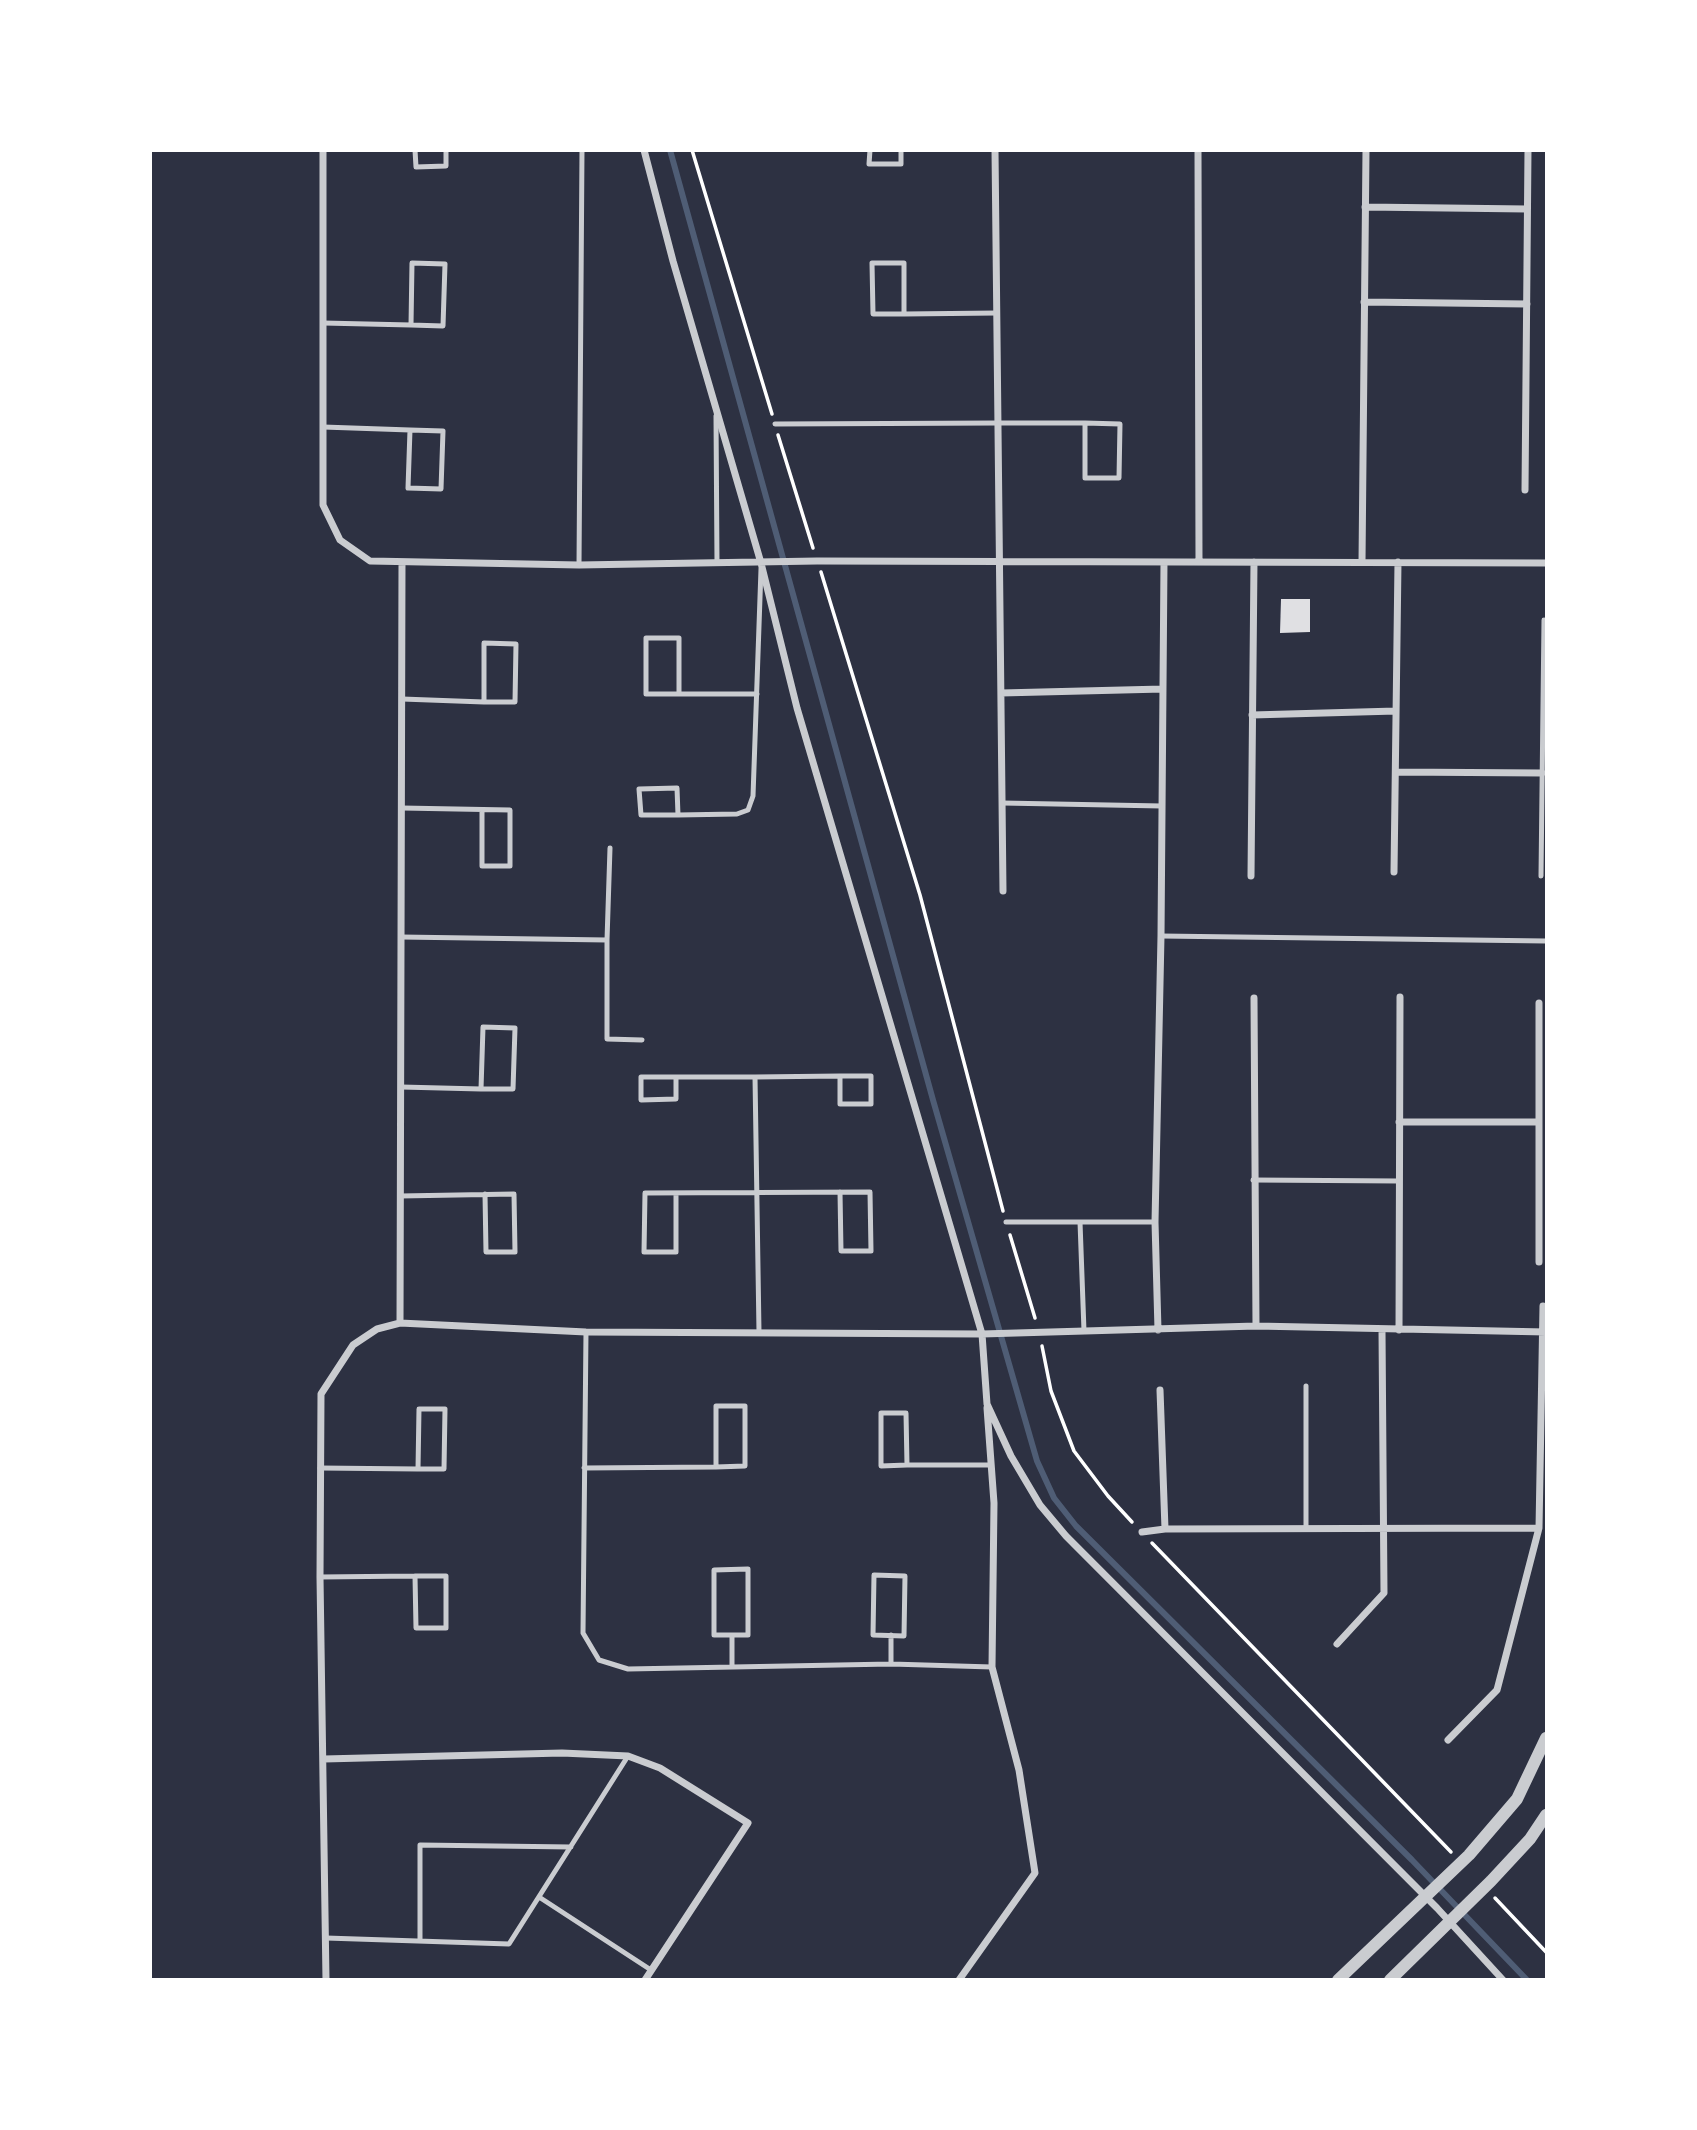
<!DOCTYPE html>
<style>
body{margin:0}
#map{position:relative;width:1697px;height:2130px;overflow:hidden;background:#2d3142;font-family:"Fira Sans Condensed",sans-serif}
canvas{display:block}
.frame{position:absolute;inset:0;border:152px solid #fff;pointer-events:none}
</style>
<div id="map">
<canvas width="1697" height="2130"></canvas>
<div class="frame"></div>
</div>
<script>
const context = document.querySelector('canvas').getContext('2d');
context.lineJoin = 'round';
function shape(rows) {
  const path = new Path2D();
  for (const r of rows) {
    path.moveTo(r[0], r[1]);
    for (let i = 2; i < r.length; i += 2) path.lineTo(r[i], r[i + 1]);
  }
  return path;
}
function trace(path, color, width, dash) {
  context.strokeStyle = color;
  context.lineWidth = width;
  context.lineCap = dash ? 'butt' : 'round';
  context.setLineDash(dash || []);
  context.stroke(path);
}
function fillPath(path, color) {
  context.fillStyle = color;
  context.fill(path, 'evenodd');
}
trace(shape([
 [670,150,933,1100,1037,1461,1054,1498,1076,1526,1412,1860,1527,1980]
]), '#4f5d75', 6);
fillPath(shape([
 [1281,599,1310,599,1310,632,1280,633]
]), '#e0e0e3');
trace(shape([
 [692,150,772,414],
 [778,435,813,548],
 [821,572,920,895,1003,1211],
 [1010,1235,1035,1318],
 [1042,1346,1051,1391,1074,1451,1108,1496,1132,1522],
 [1152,1543,1451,1852],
 [1495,1898,1546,1952]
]), '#fff', 3.5);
trace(shape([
 [415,150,416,167,446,166,446,150],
 [870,150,869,164,901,164,901,150],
 [904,314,873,314,872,263,904,263,904,314,997,313],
 [323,323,411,325,443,326,445,264,412,263,411,325],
 [716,416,717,563],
 [775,424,998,423,1085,423,1120,424,1119,478,1085,478,1085,423],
 [323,427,410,430,443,431,441,489,408,488,410,430],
 [579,565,582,150],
 [679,694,646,694,646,638,679,638,679,694,757,694],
 [402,699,484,702,515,702,516,644,484,643,484,702],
 [1002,803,1162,806],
 [402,808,510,810,510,866,482,866,482,810],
 [678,815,677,788,639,789,641,815,678,815,737,814,748,810,753,796,761,569],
 [610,848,607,940,607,1039,642,1040],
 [1541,876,1544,620],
 [1161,936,1546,941],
 [401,937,607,940],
 [676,1077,676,1099,641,1100,641,1077,755,1077,840,1076,871,1076,871,1104,840,1104,840,1076],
 [755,1077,759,1332],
 [401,1087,481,1089,513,1089,515,1028,483,1027,481,1089],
 [1253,1180,1399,1181],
 [676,1193,676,1252,644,1252,645,1193,870,1192,871,1251,841,1251,840,1192],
 [400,1196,514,1194,515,1252,486,1252,485,1194],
 [1006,1222,1155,1222],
 [1080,1222,1084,1331],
 [586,1332,583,1633,599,1660,628,1669,891,1664,992,1667],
 [907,1465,881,1466,881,1413,906,1413,907,1465,991,1465],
 [320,1468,418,1469,444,1469,445,1409,419,1409,418,1469],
 [584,1468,716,1467,745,1466,745,1406,716,1406,716,1467],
 [1306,1529,1306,1386],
 [748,1569,748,1635,714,1635,714,1570,748,1569],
 [874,1575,905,1576,904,1636,873,1635,874,1575],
 [320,1577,415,1576,446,1576,446,1628,416,1628,415,1576],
 [891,1664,891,1635],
 [732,1667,732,1635],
 [539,1897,651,1970],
 [326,1938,509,1944,628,1756],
 [420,1940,420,1845,571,1847]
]), '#caccd0', 5);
trace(shape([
 [323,150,323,505,340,540,370,561,579,565,817,561,1546,563],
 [644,150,673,261,761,563,797,708,982,1334,987,1404,1011,1456,1040,1505,1066,1536,1437,1908,1503,1980],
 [995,150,1003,891],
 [1198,150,1199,562],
 [1365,207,1527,209],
 [1364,302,1527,304],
 [1525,490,1528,150],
 [1362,562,1366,150],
 [1001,693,1163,689],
 [1252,715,1396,711],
 [1396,772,1542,773],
 [1394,872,1398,562],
 [1251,876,1254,562],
 [1254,998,1256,1326],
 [1399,1122,1539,1122],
 [1539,1262,1539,1003],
 [400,1323,402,562],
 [1158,1330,1155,1222,1161,936,1164,562],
 [1399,1330,1400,997],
 [1160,1390,1165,1529],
 [1539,1528,1543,1306],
 [1142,1532,1165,1529,1539,1528,1497,1690,1448,1740],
 [1337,1644,1384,1593,1382,1330],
 [324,1759,562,1753,628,1756,660,1768,748,1823,645,1980],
 [326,1980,320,1577,321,1394,353,1345,377,1329,400,1323,586,1332,982,1334,1256,1326,1546,1332],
 [959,1980,1035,1873,1019,1770,992,1667,994,1503,987,1408]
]), '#caccd0', 7);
trace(shape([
 [1338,1980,1469,1855,1517,1799,1546,1738],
 [1390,1980,1491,1881,1530,1839,1546,1815]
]), '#caccd0', 12);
</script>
